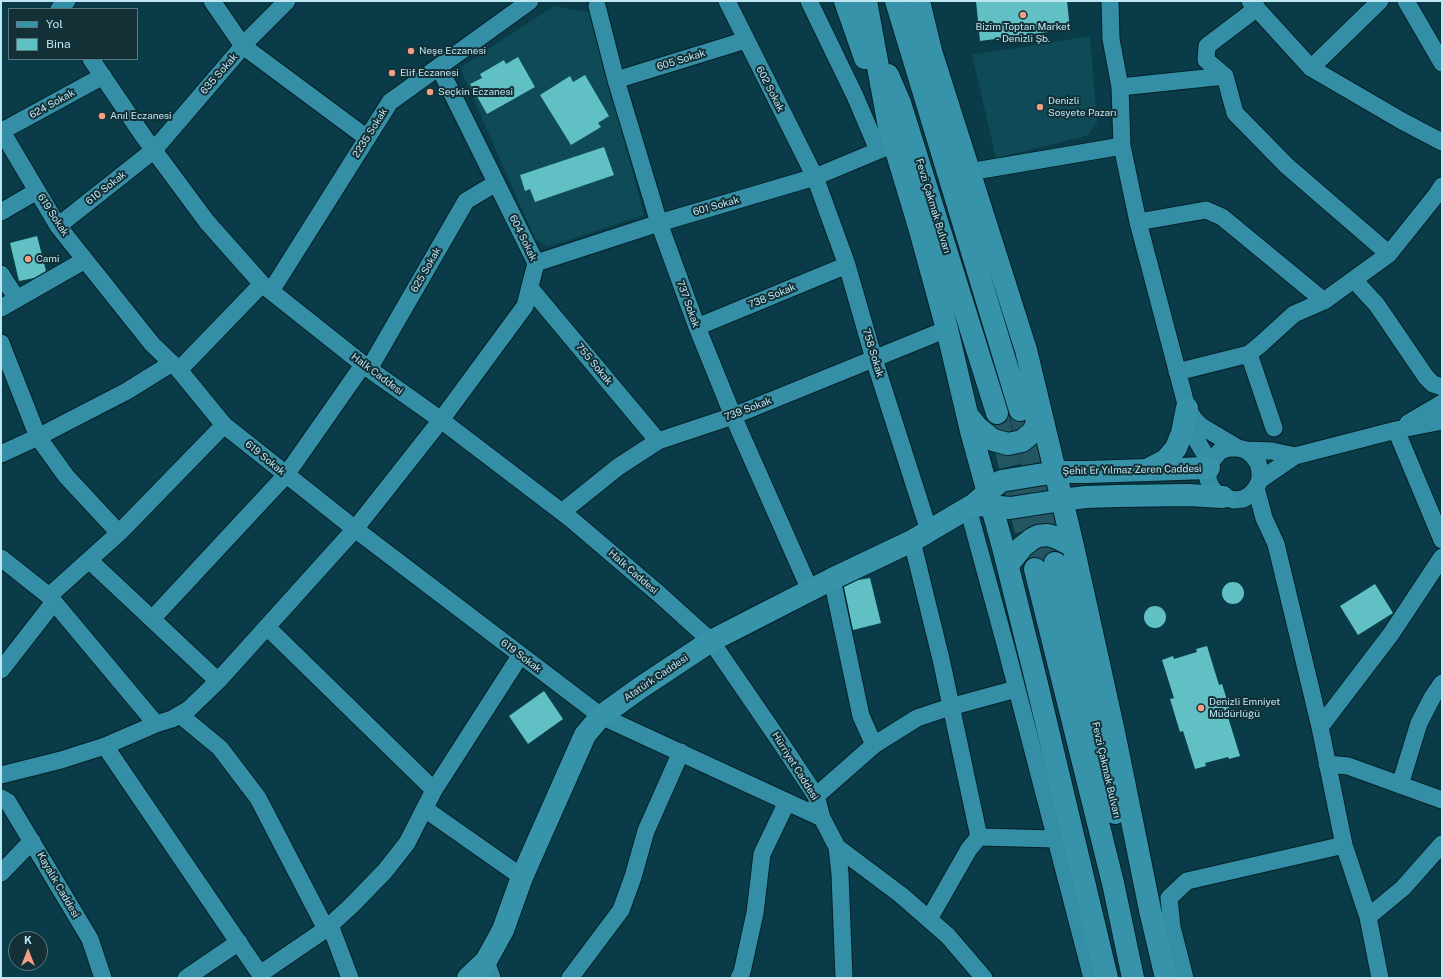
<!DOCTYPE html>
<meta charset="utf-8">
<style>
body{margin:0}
#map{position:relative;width:1443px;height:979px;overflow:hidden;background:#093c48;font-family:"Public Sans",sans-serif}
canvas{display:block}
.frame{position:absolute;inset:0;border:2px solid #bde5f2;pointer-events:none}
.legend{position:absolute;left:8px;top:8px;width:130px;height:52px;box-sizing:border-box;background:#143037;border:1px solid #587882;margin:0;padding:5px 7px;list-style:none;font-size:12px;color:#bde5f2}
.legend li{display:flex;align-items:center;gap:8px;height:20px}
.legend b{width:20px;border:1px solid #587882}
.north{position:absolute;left:8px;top:931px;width:40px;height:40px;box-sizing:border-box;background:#143037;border:1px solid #587882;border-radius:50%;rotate:0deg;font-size:11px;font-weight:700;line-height:16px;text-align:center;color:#bde5f2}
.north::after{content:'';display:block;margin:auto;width:14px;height:18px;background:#f39f85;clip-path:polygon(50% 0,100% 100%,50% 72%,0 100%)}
</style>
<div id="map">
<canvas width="1443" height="979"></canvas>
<div class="frame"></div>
<ul class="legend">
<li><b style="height:5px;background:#3693aa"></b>Yol</li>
<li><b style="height:11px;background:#60c0c3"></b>Bina</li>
</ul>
<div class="north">K</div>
</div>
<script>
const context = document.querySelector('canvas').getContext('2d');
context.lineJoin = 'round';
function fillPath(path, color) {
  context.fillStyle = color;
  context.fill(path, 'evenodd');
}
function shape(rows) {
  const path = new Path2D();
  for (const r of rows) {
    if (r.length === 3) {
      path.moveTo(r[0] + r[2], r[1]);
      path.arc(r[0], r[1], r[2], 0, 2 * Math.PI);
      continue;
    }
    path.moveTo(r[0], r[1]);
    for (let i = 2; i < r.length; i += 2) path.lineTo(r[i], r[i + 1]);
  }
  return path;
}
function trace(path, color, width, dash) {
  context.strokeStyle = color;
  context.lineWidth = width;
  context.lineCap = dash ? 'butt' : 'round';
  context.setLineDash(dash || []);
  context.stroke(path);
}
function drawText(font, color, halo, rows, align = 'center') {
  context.font = font + ' "Public Sans",sans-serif';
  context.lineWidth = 4;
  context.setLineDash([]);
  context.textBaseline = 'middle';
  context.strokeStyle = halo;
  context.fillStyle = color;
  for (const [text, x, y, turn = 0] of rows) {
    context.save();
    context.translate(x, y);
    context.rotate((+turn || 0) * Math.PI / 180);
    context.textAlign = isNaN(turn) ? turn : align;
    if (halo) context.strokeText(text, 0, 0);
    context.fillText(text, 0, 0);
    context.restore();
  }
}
fillPath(shape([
 [554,6,591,13,644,215,548,247,535,239,460,68],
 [1090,36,1097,124,1086,136,996,158,972,55]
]), '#0f4a57');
fillPath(shape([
 [976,1,1067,1,1070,29,980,41],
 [518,57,535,87,487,114,470,84,482,78,480,74,504,60,506,64],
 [585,75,609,116,598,123,601,127,571,145,540,95,570,76,573,82],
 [604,147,614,175,535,202,530,189,525,191,520,175],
 [37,236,46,271,34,278,19,281,10,243],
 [870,578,881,623,853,630,844,587,858,580],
 [1233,593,11],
 [1375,584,1393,613,1358,635,1340,606],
 [1155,617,11],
 [1207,646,1219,685,1222,684,1232,716,1228,717,1240,756,1229,759,1228,757,1205,763,1206,766,1195,769,1183,731,1180,732,1170,699,1174,698,1162,660,1173,656,1174,659,1197,652,1196,649],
 [544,691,563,719,528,744,509,716]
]), '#60c0c3');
trace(shape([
 [1020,410,1055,563],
 [997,413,1035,569]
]), '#245562', 22, [22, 11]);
const minor = shape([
 [212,1,243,46,367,138],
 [727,1,815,177,847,265,874,359,929,531],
 [809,1,855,96,878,150],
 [1110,1,1111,39,1120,87,1122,146,1138,222,1187,408,1197,441,1210,463],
 [1250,1,1311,68,1402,121,1442,142],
 [1406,1,1442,63],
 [597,6,616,80,659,223,697,327,733,416,810,590],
 [1257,8,1207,46,1206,60,1225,76,1235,113,1287,166,1389,254],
 [59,9,67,1],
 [91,59,144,137,207,222,262,284,369,369,441,420,571,519,659,594,711,641,783,746,816,796,822,818,837,847,840,874,844,978],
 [1311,68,1380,1],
 [616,80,746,40],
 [1120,87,1225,76],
 [1,130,58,226,152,344,179,370,224,425,355,529,601,716,822,818],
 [2,131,103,76],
 [969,172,1122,146],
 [1,212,37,191],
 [1138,222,1206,210,1222,217,1324,301],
 [58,226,154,150,250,38,287,1],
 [536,263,659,223,815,177,894,144],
 [1,274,17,299],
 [1354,280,1377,305,1426,377,1433,384,1442,387],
 [530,288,658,441],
 [271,291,390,102,530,1],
 [1,308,85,260],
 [697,327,847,265],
 [1,343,38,437,66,476,119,533],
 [1249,354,1274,428],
 [369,369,466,201,496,183],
 [179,370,262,284],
 [1177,372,1249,354,1261,344,1294,314,1324,301,1389,254,1437,194,1442,186],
 [1190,413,1195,420,1201,426,1238,448],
 [1408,423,1442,403],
 [1396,430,1442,540],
 [1245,450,1272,451,1295,456],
 [1,454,38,437,127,391,172,363],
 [1260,480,1295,456,1396,430,1442,421],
 [1256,488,1250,495,1243,499,1234,500,1223,497,1216,493,1211,487,1208,479,1208,472,1210,463,1220,451,1229,448,1238,448,1246,450,1253,456,1258,463,1260,471,1260,480,1256,488,1264,518,1276,544,1320,727,1344,845,1368,917,1380,978],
 [968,508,1007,651,1092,978],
 [562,512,618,467,658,441,733,416,947,329],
 [912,541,941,659,979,837,969,849,929,919],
 [1,558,49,596,156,724],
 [89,560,218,681],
 [832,579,861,716,874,745],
 [49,596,119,533,224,425],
 [152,619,286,475,363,365],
 [267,627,434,790],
 [1,670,54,602],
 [180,715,220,748,258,798,326,929],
 [1320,727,1391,634,1442,557],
 [105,746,260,974,326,929,352,905,385,871,407,843,434,790,520,656],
 [1327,764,1348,766,1442,800],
 [1,775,61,760,105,746,156,724,172,719,189,709,218,681,355,529,441,420,525,306,536,263,439,67],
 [1400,785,1419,723,1433,696,1442,683],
 [816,796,874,745,917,718,950,707,1016,689],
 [1,798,8,802,90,939,103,978],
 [425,809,522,877],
 [979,837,1055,839],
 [837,847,901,895,948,936,984,978],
 [1,873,32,841],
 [1368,917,1403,888,1442,844],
 [330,925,350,978],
 [486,961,492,978],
 [186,978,239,942],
 [570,978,621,910,633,877,646,831,681,752],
 [739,978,742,972,755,913,762,854,787,802],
 [1185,978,1172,927,1169,898,1187,881,1344,845]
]);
const major = shape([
 [845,1,865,58],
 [866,1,889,127,920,230,947,329,971,431,1004,551,1036,680,1107,978],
 [896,1,1020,410],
 [919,1,931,51,1026,350,1073,546,1114,732,1150,910,1166,978],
 [888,75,900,103,997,413],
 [968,416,977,427,993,440,1008,444,1022,441,1034,431,1038,416,1038,407],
 [1147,470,1166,460,1176,448,1182,433,1187,408],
 [978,505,1010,508,1062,500,1086,497,1117,496,1188,495,1223,497],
 [1055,563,1094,720,1115,813],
 [1008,565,1022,547,1032,539,1038,536,1047,535,1055,537,1073,546],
 [1035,569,1113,883,1133,978],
 [468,978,486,961,503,930,522,877,585,735,601,716,640,688,711,641,832,579,912,541,973,505,1001,481,1056,472,1087,472,1209,468]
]);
trace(minor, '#042128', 19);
trace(major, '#042128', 24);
trace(minor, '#348fa6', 17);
trace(major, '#3693aa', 22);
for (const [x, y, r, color] of [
 [1023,15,4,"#f39f85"],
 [411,51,4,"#f39f85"],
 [392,73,4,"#f39f85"],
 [430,92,4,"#f39f85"],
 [1040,107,4,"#f39f85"],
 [102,116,4,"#f39f85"],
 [28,259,4,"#f39f85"],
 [1201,708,4,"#f39f85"]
]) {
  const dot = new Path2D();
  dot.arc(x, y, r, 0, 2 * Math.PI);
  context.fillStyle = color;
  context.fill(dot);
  trace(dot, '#143037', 1.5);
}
drawText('10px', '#bde5f2', '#143037', [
 ["Bizim Toptan Market",1023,27,"center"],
 ["- Denizli Şb.",1023,39,"center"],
 ["Neşe Eczanesi",419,51],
 ["Elif Eczanesi",400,73],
 ["Seçkin Eczanesi",438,92],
 ["Denizli",1048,101],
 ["Sosyete Pazarı",1048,113],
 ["Anıl Eczanesi",110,116],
 ["Cami",36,259],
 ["Denizli Emniyet",1209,702],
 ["Müdürlüğü",1209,714]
], 'left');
drawText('10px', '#bde5f2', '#143037', [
 ["605 Sokak",681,60,-17],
 ["635 Sokak",219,74,-49],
 ["602 Sokak",770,89,63],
 ["624 Sokak",52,104,-29],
 ["2235 Sokak",370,133,-58],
 ["610 Sokak",106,188,-38],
 ["601 Sokak",716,206,-16],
 ["Fevzi Çakmak Bulvarı",933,206,73],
 ["619 Sokak",53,215,57],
 ["604 Sokak",523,238,64],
 ["625 Sokak",426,270,-60],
 ["738 Sokak",772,296,-22],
 ["737 Sokak",688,304,70],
 ["758 Sokak",873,353,73],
 ["755 Sokak",594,364,50],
 ["Halk Caddesi",377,374,37],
 ["739 Sokak",748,409,-21],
 ["619 Sokak",265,458,39],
 ["Şehit Er Yılmaz Zeren Caddesi",1132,470,-1],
 ["Halk Caddesi",633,572,41],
 ["619 Sokak",521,656,37],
 ["Atatürk Caddesi",656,678,-34],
 ["Hürriyet Caddesi",795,766,58],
 ["Fevzi Çakmak Bulvarı",1106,770,77],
 ["Kayalık Caddesi",58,885,60]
]);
</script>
